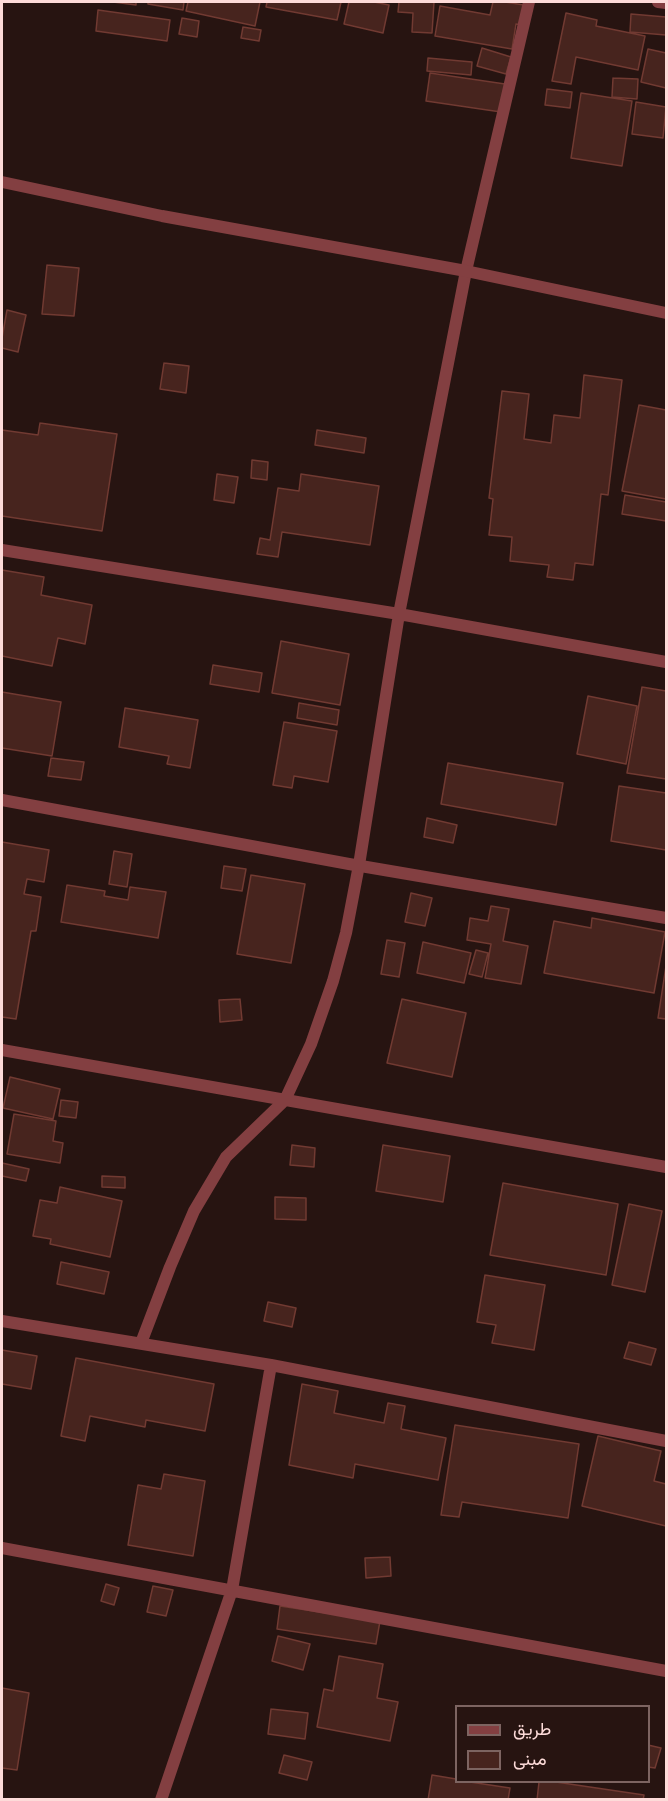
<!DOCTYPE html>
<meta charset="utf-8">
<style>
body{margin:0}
#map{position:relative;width:668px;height:1801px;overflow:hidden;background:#271411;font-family:Poppins,Vazirmatn,sans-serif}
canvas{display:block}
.frame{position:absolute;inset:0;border:3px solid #fddbd9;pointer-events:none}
.legend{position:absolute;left:455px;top:1705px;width:195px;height:78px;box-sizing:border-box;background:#271411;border:2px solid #7d6461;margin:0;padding:8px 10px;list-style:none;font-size:18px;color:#fddbd9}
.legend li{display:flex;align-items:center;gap:12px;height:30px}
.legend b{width:30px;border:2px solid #7d6461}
</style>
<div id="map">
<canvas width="668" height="1801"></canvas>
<div class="frame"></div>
<ul class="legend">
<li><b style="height:8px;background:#833f41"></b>طريق</li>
<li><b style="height:16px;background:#47241e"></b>مبنى</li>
</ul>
</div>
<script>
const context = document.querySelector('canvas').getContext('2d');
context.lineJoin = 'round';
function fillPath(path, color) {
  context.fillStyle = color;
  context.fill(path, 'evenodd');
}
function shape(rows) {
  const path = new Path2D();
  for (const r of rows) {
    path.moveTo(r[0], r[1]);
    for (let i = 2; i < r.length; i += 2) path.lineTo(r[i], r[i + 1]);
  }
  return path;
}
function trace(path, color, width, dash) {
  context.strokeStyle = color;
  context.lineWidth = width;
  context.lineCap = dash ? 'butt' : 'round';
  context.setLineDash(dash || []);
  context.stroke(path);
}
const building = shape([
 [113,2,136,2,136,5,113,2],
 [148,2,184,2,183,10,148,4,148,2],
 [188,2,260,2,255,26,186,11,188,2],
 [267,2,341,2,337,20,266,7,267,2],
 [349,2,374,2,389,5,383,33,344,24,349,2],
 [399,2,434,2,432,33,412,32,413,13,398,12,399,2],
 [493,2,505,2,530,6,527,26,516,24,512,49,435,36,440,6,490,15,493,2],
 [98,10,170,20,167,41,96,31,98,10],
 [566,13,597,20,596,26,645,36,638,70,576,57,571,84,552,81,566,13],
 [631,14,666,17,666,35,630,32,631,14],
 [182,18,199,21,197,37,179,34,182,18],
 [243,27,261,30,259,41,241,38,243,27],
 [482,48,511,57,506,74,477,66,482,48],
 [648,49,666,53,666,88,641,82,648,49],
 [428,58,472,62,471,75,427,71,428,58],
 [430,73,505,84,501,112,426,101,430,73],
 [613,78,638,79,637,99,612,97,613,78],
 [547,89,572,92,570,108,545,105,547,89],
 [581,93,632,101,622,166,571,158,581,93],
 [636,102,666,107,663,138,632,134,636,102],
 [47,265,79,268,74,316,42,314,47,265],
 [7,310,26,315,18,352,2,348,2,338,7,310],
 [164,363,189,366,186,393,160,389,164,363],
 [584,375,622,380,608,495,601,494,593,565,575,563,573,580,547,577,549,565,510,561,512,537,489,535,493,499,489,498,502,391,529,394,524,439,551,443,554,415,580,418,584,375],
 [639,405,666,410,666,499,622,491,639,405],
 [40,423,117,434,102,531,2,516,2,430,38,435,40,423],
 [317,430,366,438,364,453,315,445,317,430],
 [252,460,268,462,267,480,251,478,252,460],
 [217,474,238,477,234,503,214,500,217,474],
 [301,474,379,486,370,545,282,532,278,557,257,554,260,538,270,540,278,488,299,491,301,474],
 [625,495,666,502,666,521,622,514,625,495],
 [2,570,44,577,41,595,92,605,85,644,58,638,52,666,2,656,2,570],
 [281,641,349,654,340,705,272,693,281,641],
 [213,665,262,673,259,692,210,684,213,665],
 [642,687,666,691,666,779,627,773,642,687],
 [2,692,61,702,52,756,2,748,2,692],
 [588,696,637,706,626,764,577,754,588,696],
 [299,703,339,710,337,725,297,718,299,703],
 [125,708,198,720,190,768,167,764,169,756,119,747,125,708],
 [284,722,337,731,328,782,294,776,292,788,273,785,284,722],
 [51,758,84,762,81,780,48,776,51,758],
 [448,763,563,783,556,825,441,804,448,763],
 [619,786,666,793,666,850,611,841,619,786],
 [427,818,457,825,453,843,424,837,427,818],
 [2,842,49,850,44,882,27,879,24,894,41,897,36,931,31,931,16,1019,2,1017,2,842],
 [114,851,132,854,127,887,109,884,114,851],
 [224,866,246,869,242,891,221,888,224,866],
 [251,875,305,884,291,963,237,954,251,875],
 [67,885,105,891,104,896,128,900,130,887,166,892,158,938,61,922,67,885],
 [411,893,432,898,425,926,405,922,411,893],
 [491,906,509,909,503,941,528,946,521,984,485,978,491,944,467,940,470,918,488,921,491,906],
 [592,918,665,932,654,993,544,973,554,921,591,928,592,918],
 [387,940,405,943,399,977,381,974,387,940],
 [423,942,471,953,464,983,417,973,423,942],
 [476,950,488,953,482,977,469,974,476,950],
 [666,966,666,1019,658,1018,666,966],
 [240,999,242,1020,220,1022,219,1000,240,999],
 [402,999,466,1013,452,1077,387,1063,402,999],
 [10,1077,60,1089,53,1119,3,1108,10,1077],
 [61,1100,78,1102,76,1118,59,1116,61,1100],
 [14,1114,56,1121,53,1141,63,1143,60,1163,7,1154,14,1114],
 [292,1145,315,1148,314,1167,290,1165,292,1145],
 [383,1145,450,1156,443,1202,376,1191,383,1145],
 [2,1163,29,1169,26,1181,2,1176,2,1163],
 [102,1176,125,1177,125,1188,102,1187,102,1176],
 [503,1183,618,1204,606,1275,490,1255,503,1183],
 [60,1187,122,1201,110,1257,50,1244,51,1239,33,1236,40,1200,57,1203,60,1187],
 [275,1197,306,1198,306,1220,275,1219,275,1197],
 [629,1204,662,1211,645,1292,612,1285,629,1204],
 [61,1262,109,1272,104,1294,57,1284,61,1262],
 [485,1275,545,1285,534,1350,492,1343,496,1325,477,1322,485,1275],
 [268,1302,296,1308,292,1327,264,1321,268,1302],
 [629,1342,656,1349,651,1365,624,1358,629,1342],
 [2,1350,37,1356,31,1389,2,1384,2,1350],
 [76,1358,214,1384,205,1431,146,1420,145,1427,90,1416,85,1441,61,1436,76,1358],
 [302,1384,338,1391,334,1413,384,1423,388,1403,405,1406,401,1429,446,1438,438,1480,355,1464,353,1478,289,1465,302,1384],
 [455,1425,579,1444,568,1518,462,1502,459,1517,441,1515,455,1425],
 [598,1436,661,1451,654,1481,666,1484,666,1526,582,1506,598,1436],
 [164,1474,205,1481,193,1556,128,1545,138,1485,161,1489,164,1474],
 [390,1557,391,1576,366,1578,365,1558,390,1557],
 [106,1584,119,1588,114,1605,101,1601,106,1584],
 [153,1586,173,1590,166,1616,147,1612,153,1586],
 [280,1606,380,1621,376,1644,277,1629,280,1606],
 [278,1636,310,1644,303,1670,272,1661,278,1636],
 [339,1656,383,1664,377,1698,398,1702,390,1741,317,1727,324,1689,333,1691,339,1656],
 [2,1688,29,1693,17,1770,2,1768,2,1688],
 [271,1709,308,1713,305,1739,268,1734,271,1709],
 [648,1745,661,1748,655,1768,648,1767,648,1745],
 [284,1755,312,1762,307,1780,279,1773,284,1755],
 [432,1775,456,1779,456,1782,470,1782,510,1788,508,1800,428,1800,432,1775],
 [539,1782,556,1782,644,1795,643,1800,537,1800,539,1782]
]);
fillPath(building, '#47241e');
trace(building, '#713a32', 1.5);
trace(shape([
 [658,2,666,3],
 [2,550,399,614,666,662],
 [2,800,349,864,666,918],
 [2,1050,666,1167],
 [2,1321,271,1365,666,1441],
 [141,1343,170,1267,194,1211,226,1157,285,1100,311,1044,333,981,346,933,359,865,399,614,466,271,529,2],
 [2,1548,666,1671],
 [161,1800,232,1590,271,1365]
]), '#833f41', 12);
trace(shape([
 [2,182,162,216,466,271,666,313]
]), '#833f41', 12);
</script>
